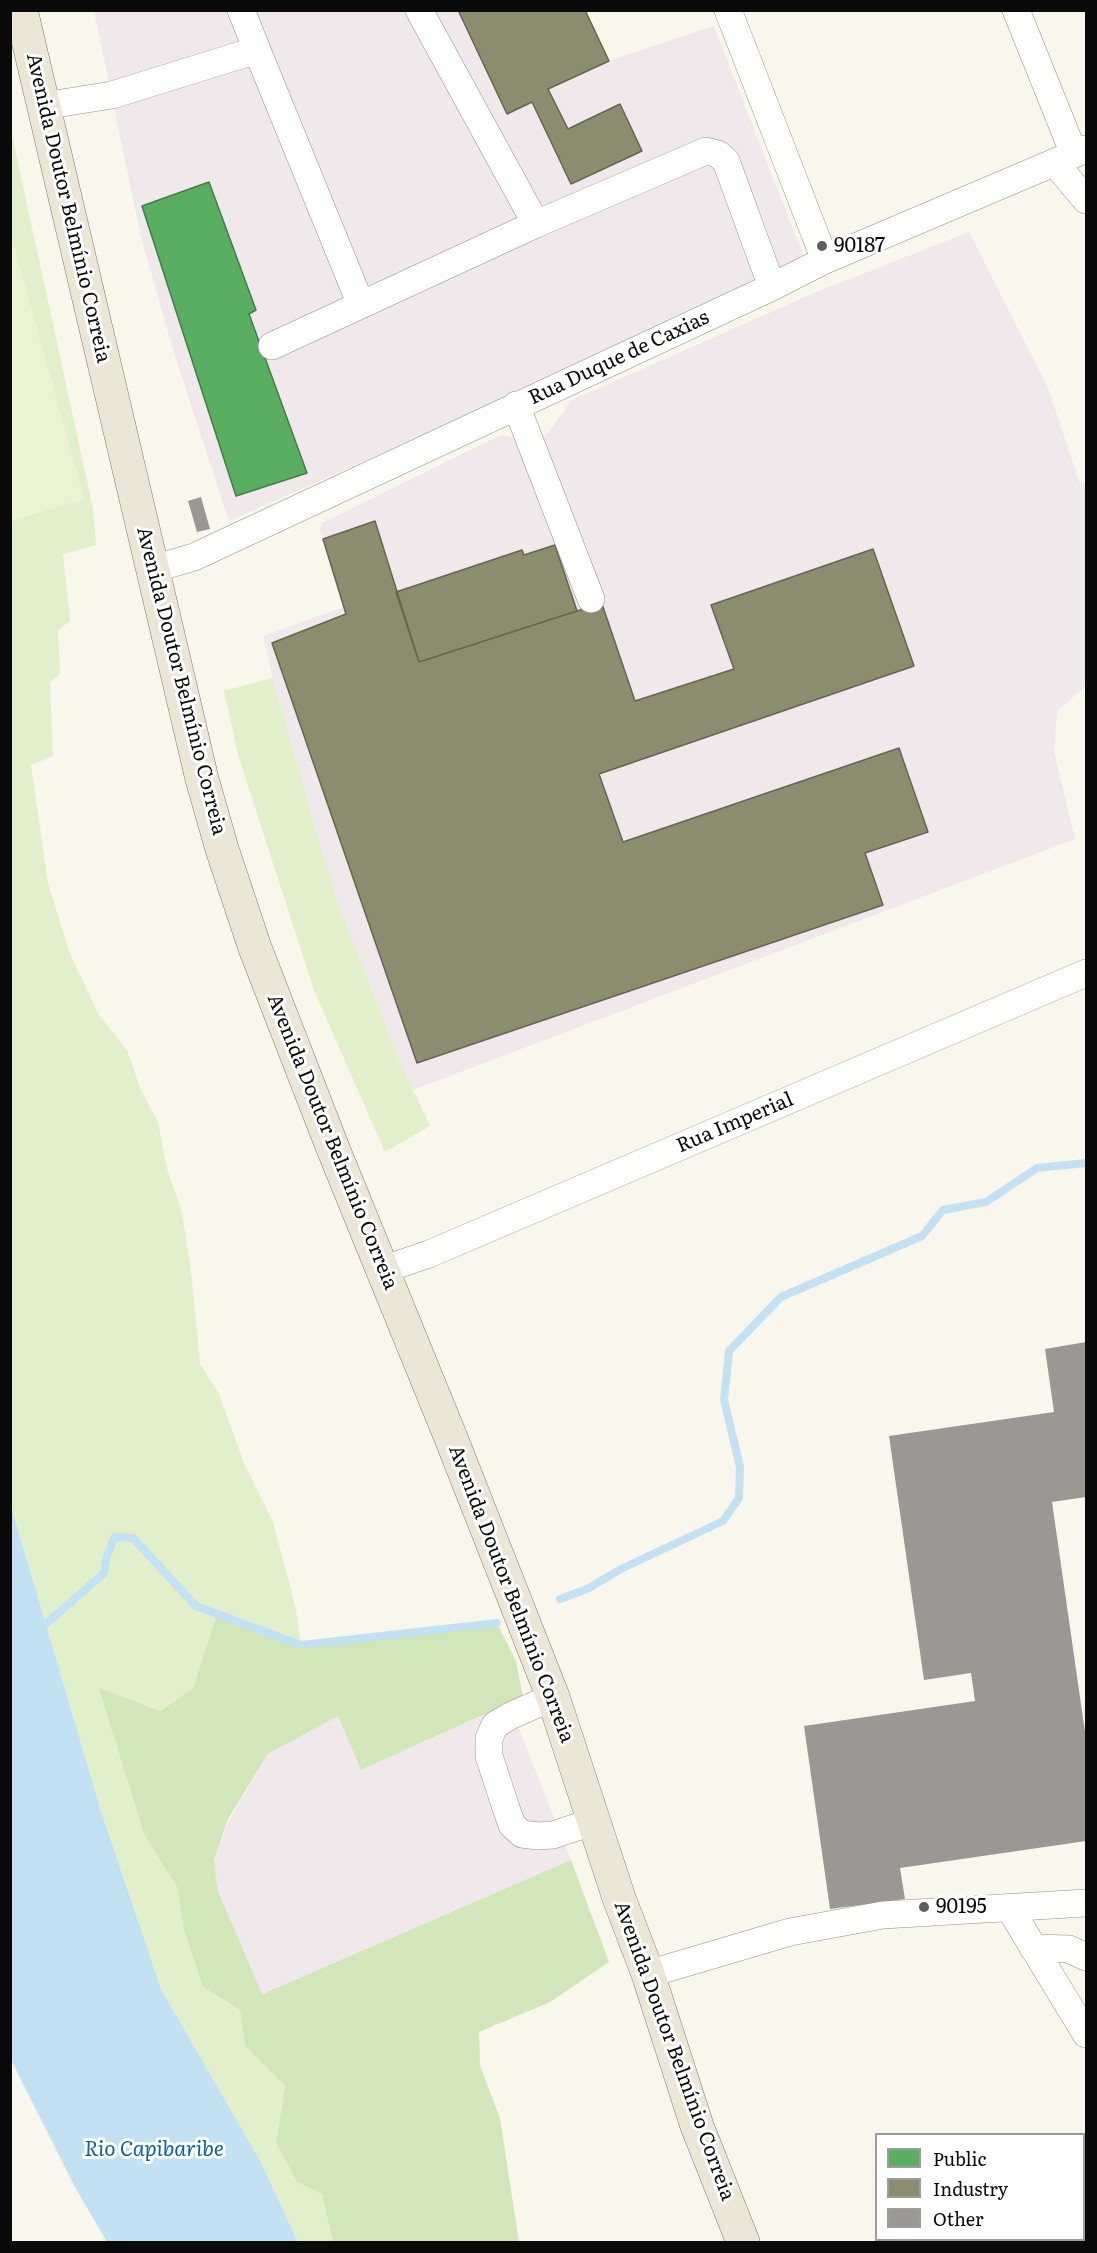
<!DOCTYPE html>
<meta charset="utf-8">
<style>
body{margin:0}
#map{position:relative;width:1097px;height:2253px;overflow:hidden;background:#f9f6ec;font-family:Literata,serif}
canvas{display:block}
.frame{position:absolute;inset:0;border:12px solid #0a0a0a;pointer-events:none}
.legend{position:absolute;left:875px;top:2133px;width:210px;height:108px;box-sizing:border-box;background:#fff;border:2px solid #9d9d9d;margin:0;padding:8px 10px;list-style:none;font-size:18px;color:#0a0a0a}
.legend li{display:flex;align-items:center;gap:12px;height:30px}
.legend b{width:30px;border:2px solid #9d9d9d}
</style>
<div id="map">
<canvas width="1097" height="2253"></canvas>
<div class="frame"></div>
<ul class="legend">
<li><b style="height:16px;background:#5aae61"></b>Public</li>
<li><b style="height:16px;background:#8c8c6e"></b>Industry</li>
<li><b style="height:16px;background:#9b9893"></b>Other</li>
</ul>
</div>
<script>
const context = document.querySelector('canvas').getContext('2d');
context.lineJoin = 'round';
function fillPath(path, color) {
  context.fillStyle = color;
  context.fill(path, 'evenodd');
}
function shape(rows) {
  const path = new Path2D();
  for (const r of rows) {
    path.moveTo(r[0], r[1]);
    for (let i = 2; i < r.length; i += 2) path.lineTo(r[i], r[i + 1]);
  }
  return path;
}
function trace(path, color, width, dash) {
  context.strokeStyle = color;
  context.lineWidth = width;
  context.lineCap = dash ? 'butt' : 'round';
  context.setLineDash(dash || []);
  context.stroke(path);
}
function drawText(font, color, halo, rows, align = 'center') {
  context.font = font + ' Literata,serif';
  context.lineWidth = 6;
  context.setLineDash([]);
  context.textBaseline = 'middle';
  context.strokeStyle = halo;
  context.fillStyle = color;
  for (const [text, x, y, turn = 0] of rows) {
    context.save();
    context.translate(x, y);
    context.rotate((+turn || 0) * Math.PI / 180);
    context.textAlign = isNaN(turn) ? turn : align;
    if (halo) context.strokeText(text, 0, 0);
    context.fillText(text, 0, 0);
    context.restore();
  }
}
fillPath(shape([
 [94,11,585,11,609,61,714,26,807,265,229,521,174,353,141,237],
 [969,232,1048,388,1080,484,1086,482,1086,686,1057,711,1054,752,1075,839,413,1090,399,1060,338,903,312,817,273,678,263,636,349,605,320,529,322,523,501,435,514,437,527,461,572,400,814,293],
 [509,1704,571,1860,261,1994,218,1891,214,1860,227,1824,268,1754,338,1715,361,1770]
]), '#f0e8eb');
fillPath(shape([
 [10,126,93,509,96,545,63,554,70,621,58,630,60,674,50,682,53,756,31,765,48,883,70,954,99,1015,127,1050,141,1090,158,1122,167,1169,182,1212,192,1280,200,1364,219,1394,244,1463,273,1522,295,1605,301,1645,217,1614,193,1688,159,1711,100,1689,144,1834,178,1889,183,1927,203,1987,240,2010,245,2046,285,2086,276,2143,297,2182,322,2194,333,2242,298,2242,262,2164,161,1989,102,1814,11,1506,11,520,84,499,11,236],
 [273,678,312,817,338,903,399,1060,430,1126,385,1152,314,990,239,758,224,691]
]), '#e1efcb');
fillPath(shape([
 [217,1614,301,1645,497,1623,516,1661,523,1697,361,1770,338,1716,268,1754,228,1819,214,1860,218,1891,262,1994,571,1860,609,1962,550,2002,479,2032,480,2066,500,2118,519,2242,333,2242,322,2194,297,2182,276,2143,285,2086,245,2046,240,2010,203,1987,183,1927,178,1889,144,1834,99,1688,160,1711,193,1688]
]), '#d1e7b9');
fillPath(shape([
 [11,236,84,499,11,520,10,520]
]), '#ebf3d5');
fillPath(shape([
 [11,1506,102,1814,161,1989,262,2164,298,2242,107,2242,76,2189,11,2060]
]), '#c2e2f4');
const public = shape([
 [209,182,256,310,249,314,307,473,236,496,142,206,209,182]
]);
fillPath(public, '#5aae61');
trace(public, '#427d47', 1.5);
const industry = shape([
 [458,10,585,10,609,61,548,89,568,129,620,104,642,151,571,184,532,102,507,114,458,10],
 [375,521,419,662,577,611,602,604,635,701,734,669,711,605,873,549,914,666,599,774,623,842,899,748,928,832,865,853,883,905,417,1063,272,643,346,614,323,539,375,521],
 [555,545,577,611,419,662,396,592,522,550,524,555,555,545]
]);
fillPath(industry, '#8c8c6e');
trace(industry, '#656550', 1.5);
trace(shape([
 [560,1599,587,1589,621,1569,723,1521,739,1498,740,1467,724,1400,729,1351,781,1297,922,1236,943,1210,986,1202,1037,1168,1086,1163],
 [37,1629,46,1624,104,1573,107,1555,115,1537,133,1538,196,1606,301,1645,497,1623]
]), '#c2e2f4', 8);
fillPath(shape([
 [201,497,210,529,197,532,188,501],
 [1086,1342,1086,1497,1052,1502,1086,1739,1086,1841,900,1868,905,1899,830,1909,804,1726,975,1701,971,1673,924,1680,889,1436,1054,1412,1045,1349]
]), '#9b9893');
const minor = shape([
 [241,10,257,50],
 [419,10,536,224],
 [728,10,825,260],
 [1016,10,1074,154],
 [43,106,112,95,257,50,361,305],
 [1055,163,1086,200],
 [272,346,536,224,706,151,718,154,726,161,772,287],
 [516,405,591,599],
 [153,569,194,557,772,287,825,260,1086,149],
 [382,1270,429,1254,1086,973],
 [553,1697,510,1716,495,1725,489,1738,489,1756,506,1808,512,1825,522,1834,538,1836,553,1835,595,1821],
 [1010,1909,1086,2034],
 [1033,1948,1069,1949,1086,1957],
 [648,1974,790,1932,883,1915,1086,1903]
]);
const major = shape([
 [21,10,202,779,222,849,255,948,332,1146,451,1438,553,1697,619,1898,648,1974,697,2126,743,2242]
]);
trace(minor, '#92908c', 28);
trace(major, '#7f7e79', 34);
trace(minor, '#fefefc', 27);
trace(major, '#ebe6d5', 33);
for (const [x, y, r, color] of [
 [822,246,6,"#5e5d59"],
 [924,1907,6,"#5e5d59"]
]) {
  const dot = new Path2D();
  dot.arc(x, y, r, 0, 2 * Math.PI);
  context.fillStyle = color;
  context.fill(dot);
  trace(dot, '#fff', 2);
}
drawText('20px', '#0a0a0a', '#fff', [
 ["Avenida Doutor Belmínio Correia",68,208,77],
 ["Rua Duque de Caxias",619,358,-25],
 ["Avenida Doutor Belmínio Correia",181,681,76],
 ["Rua Imperial",735,1123,-23],
 ["Avenida Doutor Belmínio Correia",332,1142,68],
 ["Avenida Doutor Belmínio Correia",511,1594,69],
 ["Avenida Doutor Belmínio Correia",674,2051,70]
]);
drawText('20px', '#0a0a0a', '#fff', [
 ["90187",834,246],
 ["90195",936,1907]
], 'left');
drawText('italic 21px', '#115f9d', '#fff', [
 ["Rio Capibaribe",154,2150]
]);
</script>
